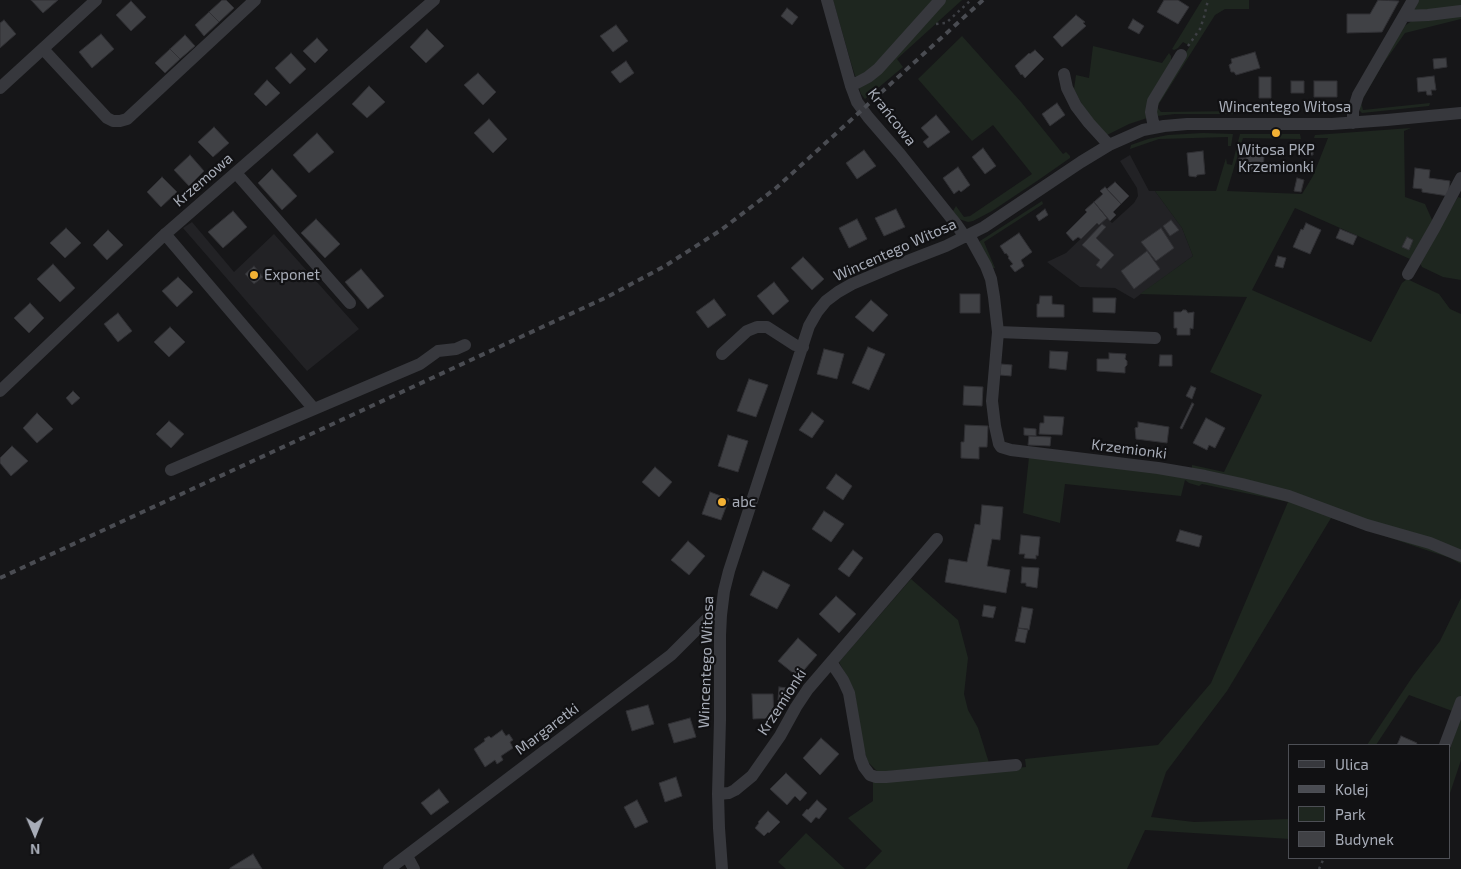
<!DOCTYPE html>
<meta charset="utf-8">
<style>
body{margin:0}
#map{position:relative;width:1461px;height:869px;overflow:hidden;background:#161618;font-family:"Exo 2",sans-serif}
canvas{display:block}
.legend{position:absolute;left:1288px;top:744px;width:162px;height:115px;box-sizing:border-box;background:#111113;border:1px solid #4d4f55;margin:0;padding:6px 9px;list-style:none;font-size:15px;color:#a8adb8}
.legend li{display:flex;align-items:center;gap:10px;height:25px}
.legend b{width:25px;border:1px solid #4d4f55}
.north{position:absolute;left:10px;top:809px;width:50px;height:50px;-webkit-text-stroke:4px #111113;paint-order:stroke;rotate:179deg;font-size:14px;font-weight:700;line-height:20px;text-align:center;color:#a8adb8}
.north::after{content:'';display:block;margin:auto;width:18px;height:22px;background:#a8adb8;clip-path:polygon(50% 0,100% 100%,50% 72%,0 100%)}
</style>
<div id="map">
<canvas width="1461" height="869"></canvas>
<ul class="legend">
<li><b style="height:6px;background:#37383d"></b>Ulica</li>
<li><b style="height:6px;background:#4a4c52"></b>Kolej</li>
<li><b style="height:14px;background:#1e261f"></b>Park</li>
<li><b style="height:14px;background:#404145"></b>Budynek</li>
</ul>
<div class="north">N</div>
</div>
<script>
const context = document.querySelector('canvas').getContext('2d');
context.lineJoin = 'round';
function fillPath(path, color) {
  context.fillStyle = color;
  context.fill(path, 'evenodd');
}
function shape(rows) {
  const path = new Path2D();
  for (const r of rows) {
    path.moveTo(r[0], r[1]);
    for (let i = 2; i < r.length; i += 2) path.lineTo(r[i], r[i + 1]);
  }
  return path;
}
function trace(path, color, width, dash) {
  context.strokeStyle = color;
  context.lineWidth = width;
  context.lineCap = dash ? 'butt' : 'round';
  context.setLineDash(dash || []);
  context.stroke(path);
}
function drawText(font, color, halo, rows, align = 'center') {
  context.font = font + ' "Exo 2",sans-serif';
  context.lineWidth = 4.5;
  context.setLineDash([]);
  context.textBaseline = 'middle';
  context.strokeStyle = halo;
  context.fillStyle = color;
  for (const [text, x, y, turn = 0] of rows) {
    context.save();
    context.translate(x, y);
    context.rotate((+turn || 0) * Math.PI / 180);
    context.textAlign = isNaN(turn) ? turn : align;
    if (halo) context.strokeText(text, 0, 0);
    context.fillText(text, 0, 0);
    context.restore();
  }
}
fillPath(shape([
 [1130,155,1149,191,1155,191,1182,228,1193,256,1134,299,1115,288,1080,287,1047,262,1066,253,1097,223,1099,225,1107,218,1112,223,1134,203,1138,196,1137,188,1120,161],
 [192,222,234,272,274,234,359,329,307,371,183,228]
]), '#222225');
fillPath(shape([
 [833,0,962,0,897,59,903,67,865,99,861,94,851,63],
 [1202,0,1249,0,1249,9,1225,9,1215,15,1157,107,1161,112,1237,111,1237,114,1175,114,1157,116,1156,102,1166,83,1190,46,1183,42,1178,48,1174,50,1172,49],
 [1418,0,1461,0,1461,8,1412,14],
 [1461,14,1461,19,1405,33,1383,64,1361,102,1363,110,1430,103,1429,106,1362,113,1360,111,1360,102,1403,27,1413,20],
 [962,36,1021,102,1063,154,1066,152,1070,156,1070,158,1037,181,992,211,973,221,968,222,959,219,953,211,956,206,964,217,970,216,1032,174,993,125,972,141,918,79],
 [1093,46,1162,63,1169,53,1171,56,1171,62,1150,117,1129,124,1107,135,1090,120,1074,89,1076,75,1089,78],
 [1411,128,1404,131,1405,197,1425,204,1433,222,1410,259,1295,208,1252,290,1371,342,1402,283,1407,279,1439,294,1450,309,1461,314,1461,551,1192,468,1192,465,1224,472,1262,395,1210,372,1247,297,1140,294,1193,256,1182,228,1155,191,1216,191,1226,158,1227,164,1232,165,1240,134,1300,134,1301,139,1243,138,1227,191,1302,194,1313,176,1328,138,1314,138,1315,135],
 [1203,133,1233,134,1231,146,1228,146,1228,137,1159,139,1130,149,1131,145,1148,139,1168,135],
 [1458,197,1461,198,1461,280,1443,277,1422,267,1419,261],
 [1042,201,1043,204,984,242,995,268,991,268,980,244,980,241],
 [1029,457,1167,474,1289,499,1461,559,1461,564,1450,558,1331,518,1227,691,1166,772,1151,817,1194,822,1290,819,1290,839,1145,830,1127,869,865,869,882,851,848,818,873,801,873,782,1026,767,1025,759,1158,745,1211,683,1288,502,1202,484,1199,486,1189,483,1185,480,1181,496,1065,484,1060,523,1023,513],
 [911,579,958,620,968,658,964,694,968,710,978,728,989,763,878,772,868,762,863,747,854,690,839,662],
 [1461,598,1461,695,1455,712,1409,695,1376,745,1367,745,1413,676,1440,641],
 [1461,716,1461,760,1450,793,1450,749],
 [806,833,845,869,786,869,778,862]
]), '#1e261f');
const building = shape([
 [31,0,58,0,43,13,31,0],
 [222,0,226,0,234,8,219,22,209,12,222,0],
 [1164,0,1178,0,1189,7,1178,24,1157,12,1164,0],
 [1378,0,1399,1,1382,32,1347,33,1347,14,1370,14,1378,0],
 [131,1,146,17,131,31,116,15,131,1],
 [787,8,798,17,792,25,781,16,787,8],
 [209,12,219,22,204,36,195,25,209,12],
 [1076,15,1085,22,1083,23,1086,26,1062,47,1053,37,1076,15],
 [1133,19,1144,26,1139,34,1128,28,1133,19],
 [4,20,16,34,0,48,0,23,4,20],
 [616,25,628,41,613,52,600,36,616,25],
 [427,29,444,46,426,63,410,47,427,29],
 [101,34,114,49,92,68,79,52,101,34],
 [185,35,195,46,180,59,170,49,185,35],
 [317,38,328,50,315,63,303,51,317,38],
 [170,49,180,59,165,73,155,63,170,49],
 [1035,50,1044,59,1025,78,1022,74,1021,75,1015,66,1029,53,1030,54,1035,50],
 [1255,52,1260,68,1236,75,1234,72,1231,72,1229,65,1232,63,1231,59,1255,52],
 [291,53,306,69,290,84,275,68,291,53],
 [1446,58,1447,67,1434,69,1433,59,1446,58],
 [626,61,634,73,620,83,611,72,626,61],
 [478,73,496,92,483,105,464,85,478,73],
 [1434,76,1436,90,1431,90,1432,95,1427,95,1426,91,1418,92,1417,78,1434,76],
 [1259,77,1271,77,1271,98,1259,98,1259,77],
 [267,80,280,93,266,106,254,94,267,80],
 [1291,81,1304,81,1304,93,1291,93,1291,81],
 [1314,81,1337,81,1337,97,1314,97,1314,81],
 [369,86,385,102,367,118,352,104,369,86],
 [1057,103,1065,115,1050,126,1042,114,1057,103],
 [936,115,950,132,928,148,923,142,929,137,921,128,936,115],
 [489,119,507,139,493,153,474,133,489,119],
 [214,127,229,143,213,157,198,142,214,127],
 [317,133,334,152,309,173,293,155,317,133],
 [1302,145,1313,145,1313,155,1302,155,1302,145],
 [983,148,996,166,985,174,972,157,983,148],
 [864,150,876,166,857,179,846,163,864,150],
 [1203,151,1205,174,1197,175,1196,177,1189,176,1187,153,1203,151],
 [190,155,204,171,189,186,174,170,190,155],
 [1246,155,1264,156,1263,172,1245,172,1245,169,1238,169,1239,158,1246,158,1246,155],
 [958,167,970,185,961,192,959,190,954,194,943,178,958,167],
 [1415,168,1430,170,1429,178,1450,181,1448,196,1422,192,1422,189,1413,188,1415,168],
 [272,169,297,196,282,210,258,183,272,169],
 [162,177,177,192,161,207,147,192,162,177],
 [1297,178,1304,180,1301,192,1294,191,1297,178],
 [1115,182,1129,196,1121,204,1107,189,1115,182],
 [1105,187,1121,204,1113,212,1116,215,1110,221,1094,202,1103,194,1100,191,1105,187],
 [1094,202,1107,218,1099,225,1097,223,1081,239,1078,237,1073,241,1066,233,1087,212,1085,210,1094,202],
 [896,209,905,227,884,236,875,218,896,209],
 [1045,209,1048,215,1039,221,1036,216,1045,209],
 [233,211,247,227,223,248,208,232,233,211],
 [316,219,340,244,325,258,301,233,316,219],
 [857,219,867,239,849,248,839,228,857,219],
 [1171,220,1179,230,1170,236,1163,226,1171,220],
 [1306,223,1321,230,1310,254,1293,247,1301,229,1303,230,1306,223],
 [1102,224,1106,227,1096,238,1114,255,1101,269,1096,265,1100,260,1082,245,1102,224],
 [66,228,81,243,65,258,50,243,66,228],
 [1161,228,1174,248,1156,261,1141,242,1161,228],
 [1340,229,1357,236,1353,245,1336,238,1340,229],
 [108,230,123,245,107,260,93,245,108,230],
 [1019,233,1032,252,1021,260,1024,266,1015,272,1010,266,1013,264,1008,258,1009,257,1006,253,1005,254,1000,246,1019,233],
 [1407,237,1413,240,1409,250,1402,247,1407,237],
 [1147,251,1160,269,1134,289,1121,271,1147,251],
 [1278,256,1286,258,1283,268,1275,266,1278,256],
 [803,257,824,279,812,290,791,268,803,257],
 [53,264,75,288,60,302,37,279,53,264],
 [254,266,263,277,254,284,245,274,254,266],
 [361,269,384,296,368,309,345,282,361,269],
 [178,277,193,292,177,307,162,291,178,277],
 [774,282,789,301,773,315,757,296,774,282],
 [960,294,980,294,980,313,960,313,960,294],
 [1040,296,1052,296,1052,304,1064,305,1064,317,1037,317,1037,304,1039,304,1040,296],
 [1093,298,1116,298,1115,313,1093,312,1093,298],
 [714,299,726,315,708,328,696,312,714,299],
 [871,300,888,315,873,332,855,317,871,300],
 [30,303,44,318,29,333,14,318,30,303],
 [1183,310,1186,310,1188,313,1194,312,1193,329,1190,328,1190,335,1177,335,1177,328,1174,328,1174,312,1181,312,1183,310],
 [118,313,132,331,118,342,104,324,118,313],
 [170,327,185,342,169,357,154,342,170,327],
 [868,347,885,354,869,390,852,383,868,347],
 [824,349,844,354,837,379,817,374,824,349],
 [1050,351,1068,352,1066,370,1049,368,1050,351],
 [1109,353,1126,354,1125,359,1127,361,1127,365,1125,367,1125,373,1097,371,1097,359,1109,359,1109,353],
 [1160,355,1172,355,1172,366,1159,366,1160,355],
 [1001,364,1012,365,1011,376,1000,375,1001,364],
 [749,379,768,385,756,417,737,411,749,379],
 [964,386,983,387,982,406,963,405,964,386],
 [1191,386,1196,388,1192,399,1186,396,1191,386],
 [73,391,80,398,72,405,66,398,73,391],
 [1192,403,1194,404,1182,429,1180,428,1192,403],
 [812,412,824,421,812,438,799,430,812,412],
 [37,413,53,429,37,443,23,428,37,413],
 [1044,416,1064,417,1062,435,1039,434,1040,423,1044,423,1044,416],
 [1206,418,1225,428,1215,448,1209,445,1207,450,1193,443,1206,418],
 [169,421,184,434,171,448,156,434,169,421],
 [1138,422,1169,427,1167,443,1136,439,1135,428,1138,427,1138,422],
 [965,425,988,426,987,447,979,447,979,459,961,458,961,442,964,442,965,425],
 [1024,428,1036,429,1036,436,1024,435,1024,428],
 [728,435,748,441,738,472,718,466,728,435],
 [1029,436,1051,437,1050,446,1028,445,1029,436],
 [12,446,28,461,11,476,0,463,0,458,12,446],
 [655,467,672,482,659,497,642,482,655,467],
 [836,474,852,486,843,500,826,488,836,474],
 [710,492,729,499,721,520,702,514,710,492],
 [982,505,1003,507,1000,540,992,539,987,566,1010,570,1006,593,945,582,949,559,967,562,975,524,980,525,982,505],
 [824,511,844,524,831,542,812,529,824,511],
 [1180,530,1202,536,1199,547,1176,541,1180,530],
 [1021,535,1040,537,1038,556,1036,555,1036,559,1024,558,1025,554,1019,554,1021,535],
 [688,541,705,556,689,575,671,560,688,541],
 [853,550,863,558,849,577,838,569,853,550],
 [1022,567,1039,568,1037,588,1026,586,1026,583,1021,583,1022,567],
 [763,571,790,585,777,609,750,595,763,571],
 [836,596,856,614,839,633,819,614,836,596],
 [984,605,996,607,993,618,982,616,984,605],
 [1022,607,1033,609,1029,630,1018,628,1022,607],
 [1018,628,1028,629,1025,643,1015,641,1018,628],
 [798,638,817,655,798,677,778,661,798,638],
 [779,687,788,688,788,701,778,700,779,687],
 [752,694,773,694,774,718,753,719,752,694],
 [648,705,654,724,632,731,626,711,648,705],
 [690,718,696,737,674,743,668,724,690,718],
 [502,730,506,736,509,734,513,740,510,742,513,748,501,756,503,760,497,764,495,760,485,767,474,749,485,741,484,739,489,736,491,738,502,730],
 [1401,736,1417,743,1416,745,1397,745,1401,736],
 [821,738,839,754,820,775,803,758,821,738],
 [786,773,807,793,800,801,795,796,787,805,770,789,786,773],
 [676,777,682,796,665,802,659,783,676,777],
 [439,789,449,802,431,815,421,803,439,789],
 [637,800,648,822,635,828,624,807,637,800],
 [817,800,827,809,819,819,816,817,811,823,802,815,807,809,808,810,817,800],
 [768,811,780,822,769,833,768,832,764,836,755,828,759,823,758,822,768,811],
 [253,854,262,869,230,869,230,868,253,854]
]);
fillPath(building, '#404145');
trace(building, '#303034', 1);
trace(shape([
 [936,24,946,23,971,0],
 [1188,46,1200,29,1204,17,1208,0],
 [1319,869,1324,858]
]), '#3d3f44', 2.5, [2.5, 4]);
trace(shape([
 [827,0,851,86,857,102,868,117,900,154,956,224,965,237],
 [1404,16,1428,15,1461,11],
 [43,49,107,118,113,121,120,121,127,119,255,0],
 [1064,74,1067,88,1076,106,1089,123,1109,145],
 [851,86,868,77,878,69,940,0],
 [0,88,96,0],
 [1353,123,1353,111,1358,95,1413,0],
 [1154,127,1151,112,1153,101,1181,55],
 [236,173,350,303],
 [165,234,314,409],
 [969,235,986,266,991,279,994,297,998,332,992,401,995,426,999,444,1001,447,1011,450,1158,468,1205,476,1242,484,1289,496,1367,525,1430,543,1461,556],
 [1408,274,1435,227,1461,178],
 [998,332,1155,338],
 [722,354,747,331,757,327,767,327,795,345,803,347],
 [0,391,162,237,434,0],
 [171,470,420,364,438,351,456,349,465,345],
 [831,662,843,680,849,693,860,757,864,767,870,775,876,777,886,777,1016,765],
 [1445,745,1461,702],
 [718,794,729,793,735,790,752,776,780,736,796,707,808,689,937,539],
 [407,856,414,869],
 [389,869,671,655,707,619,721,615],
 [722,869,719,828,718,794,720,720,720,635,721,615,724,591,729,571,809,326,817,312,826,301,838,292,852,284,897,265,946,246,984,227,1081,162,1109,145,1143,130,1164,126,1187,124,1332,124,1387,120,1461,113]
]), '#37383d', 12);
trace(shape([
 [0,578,607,297,665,266,721,230,776,188,983,0]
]), '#4a4c52', 4, [6, 5]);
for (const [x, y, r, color] of [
 [1276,133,5,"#f2b134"],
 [254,275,5,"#f2b134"],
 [722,502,5,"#f2b134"]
]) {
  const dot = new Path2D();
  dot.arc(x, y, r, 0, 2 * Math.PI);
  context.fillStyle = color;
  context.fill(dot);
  trace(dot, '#111113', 2);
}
drawText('15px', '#a8adb8', '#111113', [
 ["Wincentego Witosa",1285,107],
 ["Krańcowa",892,117,52],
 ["Krzemowa",203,180,-41],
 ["Wincentego Witosa",895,250,-24],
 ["Krzemionki",1129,449,7],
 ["Wincentego Witosa",706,662,-88],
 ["Krzemionki",782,702,-57],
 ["Margaretki",547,729,-37]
]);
drawText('15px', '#a8adb8', '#111113', [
 ["Witosa PKP",1276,150,"center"],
 ["Krzemionki",1276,167,"center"],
 ["Exponet",264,275],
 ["abc",732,502]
], 'left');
</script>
